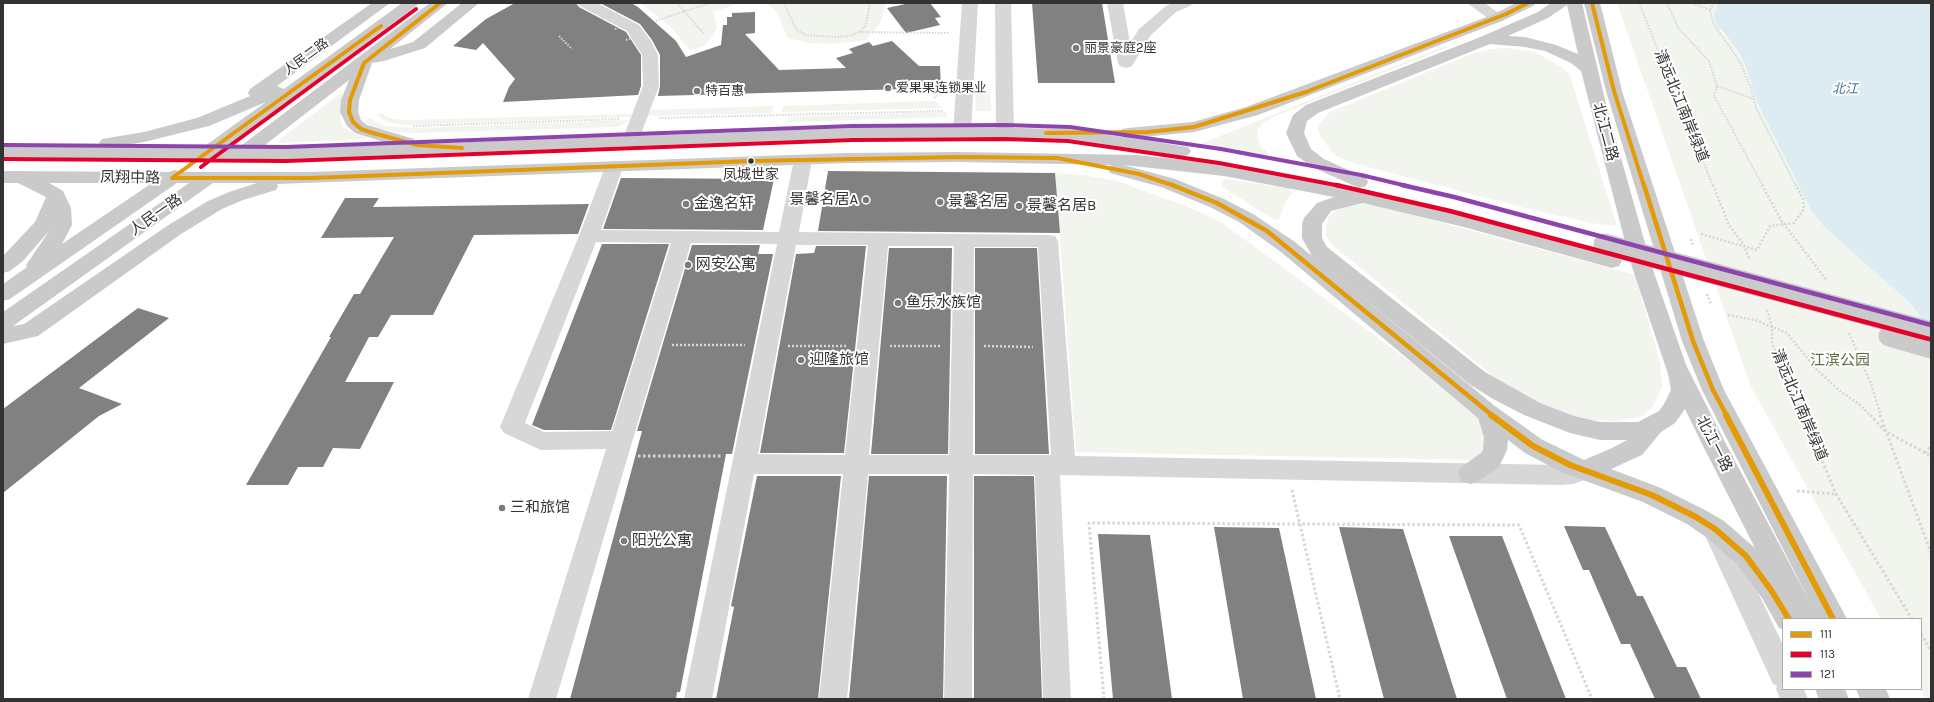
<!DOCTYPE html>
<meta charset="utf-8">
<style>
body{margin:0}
#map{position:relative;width:1934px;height:702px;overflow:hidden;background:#fff;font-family:Karla,sans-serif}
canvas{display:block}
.frame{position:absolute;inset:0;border:4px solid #333;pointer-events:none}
.legend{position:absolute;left:1782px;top:618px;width:140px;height:72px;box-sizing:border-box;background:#fff;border:1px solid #adadad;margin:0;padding:5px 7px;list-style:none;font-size:12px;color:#333}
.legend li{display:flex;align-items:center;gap:8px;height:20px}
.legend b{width:20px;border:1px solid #adadad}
</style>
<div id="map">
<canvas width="1934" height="702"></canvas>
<div class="frame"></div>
<ul class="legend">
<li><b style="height:5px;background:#e39a05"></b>111</li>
<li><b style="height:5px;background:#e4002b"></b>113</li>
<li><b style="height:5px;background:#8e44ad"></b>121</li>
</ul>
</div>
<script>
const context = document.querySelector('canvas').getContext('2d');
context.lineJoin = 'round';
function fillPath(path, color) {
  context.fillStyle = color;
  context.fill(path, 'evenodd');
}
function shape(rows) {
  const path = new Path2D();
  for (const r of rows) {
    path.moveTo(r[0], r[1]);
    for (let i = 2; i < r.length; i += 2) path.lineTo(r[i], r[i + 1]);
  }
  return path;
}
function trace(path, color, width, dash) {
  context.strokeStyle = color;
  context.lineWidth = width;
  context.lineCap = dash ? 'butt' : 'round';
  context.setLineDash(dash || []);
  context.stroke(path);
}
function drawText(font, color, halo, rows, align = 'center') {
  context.font = font + ' Karla,"Noto Sans SC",sans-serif';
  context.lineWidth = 4;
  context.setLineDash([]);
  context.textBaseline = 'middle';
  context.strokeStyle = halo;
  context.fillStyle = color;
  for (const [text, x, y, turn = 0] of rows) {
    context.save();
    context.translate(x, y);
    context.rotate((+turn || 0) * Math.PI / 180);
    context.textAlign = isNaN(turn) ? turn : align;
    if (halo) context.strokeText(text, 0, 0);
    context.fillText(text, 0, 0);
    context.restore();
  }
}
fillPath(shape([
 [640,3,740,3,713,12,717,28,705,46,690,50,670,26],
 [767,3,886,3,880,24,866,40,832,44,809,43,788,38,776,11],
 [1617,3,1718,3,1720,30,1739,52,1744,62,1758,104,1811,210,1824,227,1910,303,1918,313,1931,340,1931,699,1926,699,1921,689,1921,619,1881,619,1751,387],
 [1445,46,1448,47,1271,118,1264,122,1258,129,1257,133,1260,145,1266,151,1267,154,1263,156,1195,146],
 [1506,48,1535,52,1563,68,1570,76,1617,226,1591,223,1529,209,1353,163,1334,155,1321,137,1318,130,1319,124,1330,112,1474,53,1492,49],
 [975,89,990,89,991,111,976,111],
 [341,94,345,95,340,112,342,126,355,134,367,137,365,139,279,143,280,139,337,96],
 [927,101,935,101,943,108,782,112,783,106],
 [773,106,772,113,648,116,650,110],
 [947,112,947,117,788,122,789,117],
 [382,113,385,116,393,119,408,120,632,114,631,117,404,125,390,123,376,115],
 [371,118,375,122,385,126,415,128,629,120,624,124,616,127,413,133,394,132,372,127,364,121],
 [1055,173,1083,175,1117,181,1191,208,1221,222,1454,394,1478,417,1484,429,1485,451,1480,457,1470,460,1076,452],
 [1226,179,1289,188,1293,193,1286,201,1279,219,1274,220,1223,187,1221,182],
 [1364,204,1381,206,1635,275,1660,362,1662,387,1653,406,1643,416,1618,421,1585,420,1545,406,1503,384,1331,244,1326,235,1326,227,1329,216,1335,211,1351,206]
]), '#f1f5ed');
fillPath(shape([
 [1718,3,1931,3,1931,340,1918,313,1910,303,1824,227,1811,210,1758,104,1744,62,1739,52,1716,23,1714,17]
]), '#ddebf3');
fillPath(shape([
 [515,3,576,3,579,7,626,32,641,55,641,86,638,95,503,102,509,87,515,79,483,43,476,50,453,46,486,19],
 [600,3,631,3,638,7,676,41,686,57,721,45,723,25,727,25,727,17,732,17,732,13,755,12,755,33,745,34,779,70,846,68,836,58,853,53,849,49,869,42,873,46,892,41,919,66,940,66,941,88,658,96,660,86,660,55,652,40,640,24],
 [910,3,930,3,941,17,935,18,940,25,906,33,887,8],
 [1032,3,1102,3,1115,83,1038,83],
 [828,171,1055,173,1060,233,818,231],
 [621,178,774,179,763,230,603,229],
 [345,198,379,198,373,207,589,204,578,234,474,235,433,315,391,315,378,337,369,337,345,382,394,382,360,449,333,448,323,467,298,467,288,485,246,485,331,337,329,337,354,294,360,294,394,237,321,238],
 [602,244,669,244,611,430,544,430,532,425],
 [692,245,760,245,758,254,773,254,732,454,726,454,680,692,677,692,676,699,570,699,642,431,637,431],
 [816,246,866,246,844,453,760,453,796,254,814,253],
 [889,248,952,248,948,454,871,454],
 [975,248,1037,248,1049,454,975,454],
 [138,308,169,318,79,388,122,404,99,416,3,493,3,409],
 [757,476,841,476,818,699,716,699,734,607,731,606],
 [869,476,947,476,943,699,849,699],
 [974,476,1034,476,1042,699,974,699],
 [1564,526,1605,527,1637,596,1643,596,1677,667,1686,667,1701,699,1655,699,1630,644,1621,644,1589,570,1583,570],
 [1214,527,1279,528,1316,699,1243,699],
 [1339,527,1403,529,1457,699,1384,699],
 [1098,534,1150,535,1172,699,1113,699],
 [1449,536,1502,536,1566,699,1507,699]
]), '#818181');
trace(shape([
 [677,3,704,34],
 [784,3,796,29,805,35,834,37,849,36,860,32,866,25,870,3],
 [1639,3,1713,186],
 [1667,3,1679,29,1709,61,1717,86,1714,96,1763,186],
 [1692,3,1710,10],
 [1714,3,1710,10,1713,23,1740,62,1752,91,1756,108,1796,186],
 [656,21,710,3],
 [860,32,949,33],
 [559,36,572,49],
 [1717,86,1754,99],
 [934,98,944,92],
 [659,118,944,111],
 [413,126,620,119]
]), '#d6d6d6', 2, [1.5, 1.5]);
trace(shape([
 [1713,185,1729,225,1743,244,1750,260],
 [1762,185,1781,220,1827,281],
 [1701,234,1757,250,1770,226,1794,223,1804,209,1803,199,1796,185],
 [1691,239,1693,245],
 [1707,294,1711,304],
 [1767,310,1772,326,1772,343,1803,416],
 [1728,315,1755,320,1787,333,1816,369,1840,391,1859,404,1871,416],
 [1849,333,1871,384,1881,416],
 [672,345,745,345],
 [788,346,847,346],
 [890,346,941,346],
 [984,346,1033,347]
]), '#d6d6d6', 2.5, [2, 2]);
trace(shape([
 [1803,415,1836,494,1912,619],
 [1870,415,1885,431,1931,456],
 [1880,415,1931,553],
 [1925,453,1931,446],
 [638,456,723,456],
 [1292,490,1340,699],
 [1797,491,1836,494],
 [1921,634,1931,651],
 [1104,699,1089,523,1519,525,1592,699]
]), '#d6d6d6', 3, [2.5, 2.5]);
fillPath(shape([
 [577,3,597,3,639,25,651,41,658,55,659,86,637,145,631,146,625,145,622,141,643,86,642,55,627,31,580,6,577,3],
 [962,3,978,3,971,132,968,136,962,137,956,136,953,132,962,3],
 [995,3,1011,3,1014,132,1011,136,1005,137,999,136,996,132,995,3],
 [1107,3,1123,3,1130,43,1139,29,1166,6,1172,3,1193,3,1190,6,1176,12,1151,35,1132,66,1126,68,1120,66,1118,63,1107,3],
 [1467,3,1485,3,1505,18,1502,21,1497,23,1492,21,1467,3],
 [803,155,809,156,812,160,799,232,1048,235,1055,236,1058,241,1075,456,1559,465,1572,464,1584,460,1593,463,1596,470,1593,477,1573,484,1559,485,1060,475,1071,699,1043,699,1035,475,973,474,972,699,944,699,949,474,868,474,847,699,819,699,843,474,754,474,712,699,684,699,777,244,691,243,556,699,528,699,606,449,541,450,504,433,500,427,579,236,605,167,608,163,614,161,620,163,623,167,601,230,779,232,794,160,797,156,803,155],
 [596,242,671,243,612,431,544,432,525,423,596,242],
 [796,245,868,245,845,455,758,454,796,245],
 [888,246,954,246,949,455,869,455,888,246],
 [974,247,1038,247,1051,455,973,455,974,247],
 [1715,518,1724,521,1783,645,1783,689,1804,689,1808,699,1780,699,1776,689,1777,686,1773,684,1702,529,1706,521,1715,518]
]), '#d7d7d7');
fillPath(shape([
 [372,3,390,3,277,86,284,89,402,3,420,3,225,148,238,148,430,3,448,3,390,49,413,42,462,3,479,3,425,48,384,61,372,63,359,100,358,112,361,120,367,125,414,139,416,144,852,128,962,127,1069,129,1122,137,1119,133,1122,129,1128,128,1193,122,1246,107,1492,15,1516,3,1536,3,1533,6,1502,21,1258,115,1194,132,1132,138,1188,147,1191,151,1188,155,1182,156,1069,139,962,137,852,138,286,159,247,159,238,162,230,159,211,159,203,161,196,159,3,157,3,147,104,147,99,143,102,139,144,132,197,118,250,96,248,93,250,89,372,3],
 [349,80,341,100,340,112,347,126,355,133,394,145,261,148,349,80],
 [266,102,202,148,114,147,144,142,209,126,266,102],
 [1551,3,1582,3,1607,108,1650,261,1686,365,1726,444,1811,604,1702,390,1682,341,1606,91,1584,3,1600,3,1622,91,1704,341,1724,390,1847,619,1819,619,1816,613,1819,619,1783,619,1783,629,1779,628,1762,598,1737,564,1706,537,1687,524,1643,502,1561,472,1525,453,1508,440,1507,450,1499,467,1479,481,1470,484,1461,481,1458,474,1461,467,1481,453,1483,450,1484,437,1478,418,1281,252,1239,222,1210,207,1161,187,1110,173,1108,169,1111,165,959,162,847,163,277,184,278,186,276,190,243,200,222,209,181,234,38,336,3,344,3,312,189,183,177,183,10,299,3,301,3,284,27,267,26,265,50,230,23,261,10,271,3,273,3,256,35,222,46,197,18,183,3,183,3,171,169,172,175,170,181,172,311,172,847,153,959,152,1137,155,1224,164,1378,194,1467,215,1619,256,1622,261,1619,266,1612,268,1464,227,1363,203,1331,211,1322,224,1322,238,1327,247,1485,372,1540,403,1574,416,1600,422,1638,422,1659,411,1664,404,1671,390,1668,374,1630,261,1581,71,1571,63,1545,51,1525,47,1490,44,1318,113,1307,121,1304,133,1311,149,1324,159,1366,178,1368,182,1366,186,1359,188,1312,167,1297,156,1286,133,1293,115,1306,105,1478,38,1538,12,1551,3],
 [1567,5,1578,54,1556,45,1525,37,1508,36,1548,18,1567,5],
 [1124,165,1224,176,1334,197,1317,203,1304,218,1302,224,1302,238,1312,256,1469,384,1493,399,1524,415,1570,433,1600,440,1627,440,1612,448,1584,460,1541,439,1495,406,1295,242,1253,214,1224,199,1175,179,1124,165],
 [49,183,152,183,62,244,72,225,71,208,63,191,49,183],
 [213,183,257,183,229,192,208,201,167,226,24,324,13,326,213,183],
 [1685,409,1702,444,1755,548,1724,521,1705,510,1661,488,1611,469,1642,455,1661,432,1675,423,1685,409],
 [1815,689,1845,689,1849,699,1819,699,1815,689],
 [1856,689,1886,689,1890,699,1860,699,1856,689]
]), '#cacaca');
trace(shape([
 [602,18,617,13],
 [615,29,631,23],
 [626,40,644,34]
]), '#d6d6d6', 2, [1.5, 1.5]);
trace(shape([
 [1604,244,1931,332],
 [1889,336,1931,348]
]), '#cacaca', 21);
trace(shape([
 [440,3,364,63,350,100,349,112,353,122,361,129,373,133,417,145,462,148],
 [1592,3,1614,91,1644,186],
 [1046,133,1148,132,1194,127,1306,92,1506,14,1528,3],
 [172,178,311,178,751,161,959,157,1057,158,1139,174,1175,186],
 [172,178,381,26]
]), '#e39a05', 4);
trace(shape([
 [1172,185,1217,203,1267,231,1493,416],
 [1644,185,1693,341,1713,390,1727,416]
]), '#e39a05', 4.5);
trace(shape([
 [1491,415,1533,446,1570,465,1652,495,1696,517,1715,529,1746,556,1771,590,1789,619],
 [1726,415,1833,619]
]), '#e39a05', 6);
trace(shape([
 [3,159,286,161,852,140,1005,139,1068,141,1219,163,1341,186],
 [201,167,416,9]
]), '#e4002b', 4);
trace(shape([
 [1336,185,1450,211,1929,339]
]), '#e4002b', 4.5);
trace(shape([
 [3,145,286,147,852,126,1005,125,1070,127,1221,149,1361,175,1407,186]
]), '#8e44ad', 4);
trace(shape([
 [1402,185,1454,197,1931,325]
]), '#8e44ad', 4.5);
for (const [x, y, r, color] of [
 [1076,48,4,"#7a7a7a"],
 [888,88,4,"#7a7a7a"],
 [697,91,4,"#7a7a7a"],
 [751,161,3.5,"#333"],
 [866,200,4,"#7a7a7a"],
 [940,202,4,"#7a7a7a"],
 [686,204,4,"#7a7a7a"],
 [1019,206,4,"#7a7a7a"],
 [688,265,4,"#7a7a7a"],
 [898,303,4,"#7a7a7a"],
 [801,360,4,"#7a7a7a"],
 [502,508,4,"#7a7a7a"],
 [624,541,4,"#7a7a7a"]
]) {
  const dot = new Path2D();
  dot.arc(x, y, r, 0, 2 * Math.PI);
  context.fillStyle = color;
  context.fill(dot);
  trace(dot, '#fff', 1.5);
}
drawText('13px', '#333', '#fff', [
 ["丽景豪庭2座",1084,48],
 ["爱果果连锁果业",896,88],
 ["特百惠",705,91]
], 'left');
drawText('13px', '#333', '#fff', [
 ["人民二路",306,57,-36]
]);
drawText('italic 13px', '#3f7597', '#fff', [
 ["北江",1845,89]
]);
drawText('14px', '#333', '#fff', [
 ["凤城世家",751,175]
]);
drawText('15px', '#333', '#fff', [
 ["清远北江南岸绿道",1681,106,68],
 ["北江二路",1605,132,75],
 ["凤翔中路",130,178,1],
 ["人民一路",156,215,-35],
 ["清远北江南岸绿道",1799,405,67],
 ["北江一路",1714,444,63]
]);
drawText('15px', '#333', '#fff', [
 ["景馨名居A",858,200,"right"],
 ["景馨名居",948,202],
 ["金逸名轩",694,204],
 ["景馨名居B",1027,206],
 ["网安公寓",696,265],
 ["鱼乐水族馆",906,303],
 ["迎隆旅馆",809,360],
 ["三和旅馆",510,508],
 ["阳光公寓",632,541]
], 'left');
drawText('15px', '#56703f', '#fff', [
 ["江滨公园",1840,361]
]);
</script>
